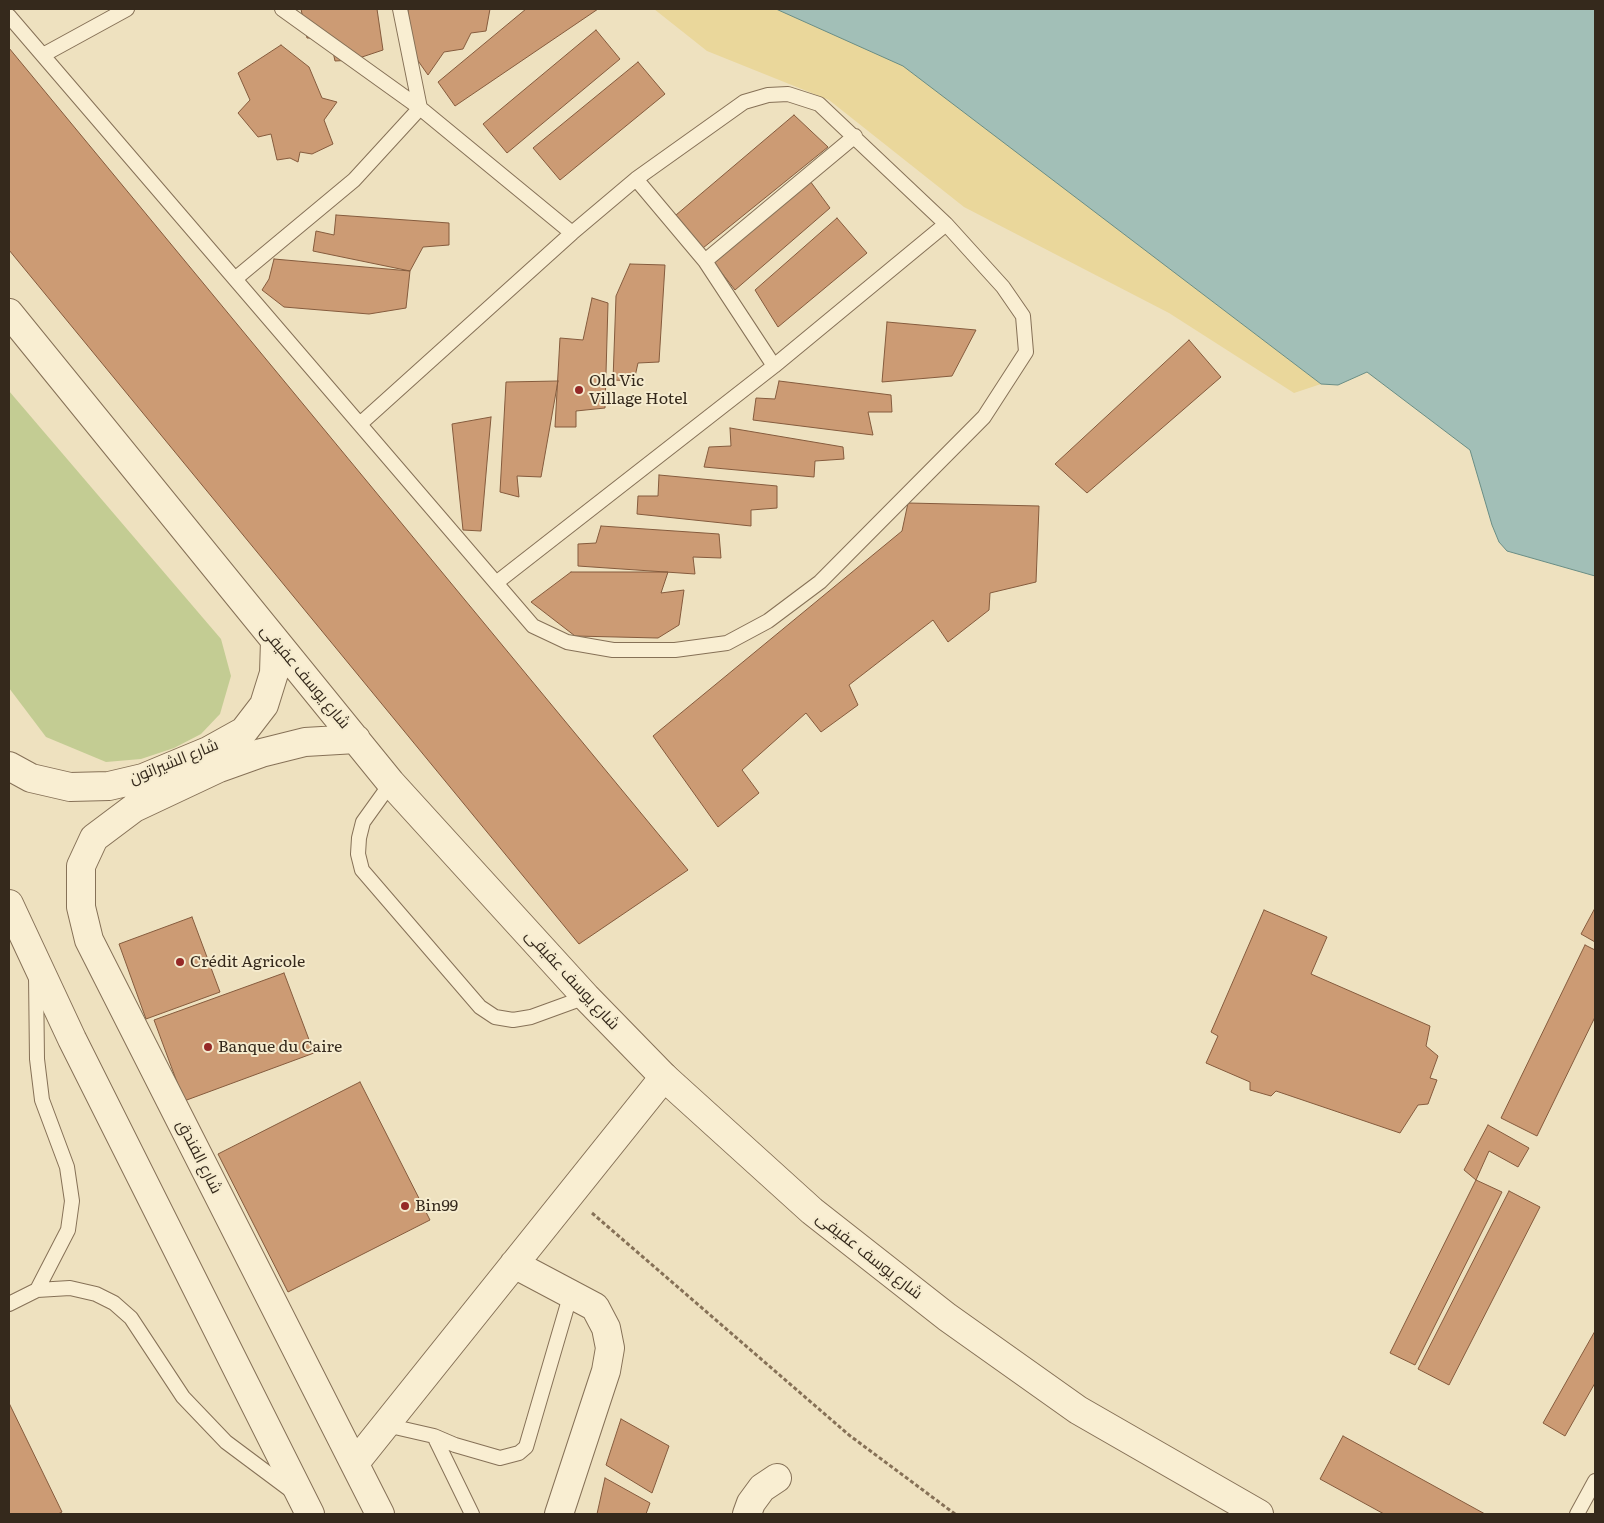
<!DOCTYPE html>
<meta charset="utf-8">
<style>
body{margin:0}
#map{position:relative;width:1604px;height:1523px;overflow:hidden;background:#eee1bf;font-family:Literata,serif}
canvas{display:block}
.frame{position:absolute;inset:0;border:10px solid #35291c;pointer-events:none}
</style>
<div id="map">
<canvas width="1604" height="1523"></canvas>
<div class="frame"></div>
</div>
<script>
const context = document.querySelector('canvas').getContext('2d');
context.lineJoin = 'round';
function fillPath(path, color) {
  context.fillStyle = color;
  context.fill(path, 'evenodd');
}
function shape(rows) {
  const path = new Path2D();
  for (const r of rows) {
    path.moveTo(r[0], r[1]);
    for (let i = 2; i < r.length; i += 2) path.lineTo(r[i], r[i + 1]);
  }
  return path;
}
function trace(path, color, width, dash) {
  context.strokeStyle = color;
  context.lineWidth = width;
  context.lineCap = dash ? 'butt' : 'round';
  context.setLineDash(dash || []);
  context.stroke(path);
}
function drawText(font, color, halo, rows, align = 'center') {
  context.font = font + ' Literata,Cairo,serif';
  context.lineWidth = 4;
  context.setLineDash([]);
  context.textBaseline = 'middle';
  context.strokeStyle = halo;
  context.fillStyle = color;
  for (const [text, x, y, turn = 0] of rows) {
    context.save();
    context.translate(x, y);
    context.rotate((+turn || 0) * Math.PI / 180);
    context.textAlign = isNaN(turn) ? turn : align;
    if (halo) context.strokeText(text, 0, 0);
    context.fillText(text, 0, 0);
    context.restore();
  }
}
fillPath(shape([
 [9,391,221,639,231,676,220,714,201,734,174,748,141,759,106,762,46,737,9,688]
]), '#c3cc93');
fillPath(shape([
 [654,9,776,9,903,65,1321,384,1294,393,1169,313,964,207,829,100,707,51]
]), '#ead79b');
const water = shape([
 [776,9,1595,9,1595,576,1507,551,1499,542,1492,525,1470,450,1367,372,1338,385,1321,384,903,66,776,9]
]);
fillPath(water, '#a2bfb7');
trace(water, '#698d85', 1);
const building = shape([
 [301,9,377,9,383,50,353,60,335,61,330,38,307,38,301,9],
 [408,9,490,9,486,31,471,33,463,49,444,52,428,75,407,45,408,9],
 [526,9,598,9,455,106,438,82,526,9],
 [596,30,620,59,507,153,483,124,596,30],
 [281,45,309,67,322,98,337,102,324,120,333,144,312,154,300,152,298,162,290,158,277,160,271,134,258,137,238,113,250,100,238,73,281,45],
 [9,48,688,870,579,944,9,250,9,48],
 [638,62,665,94,560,180,533,148,638,62],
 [794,115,828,147,703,248,676,215,794,115],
 [810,181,830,208,735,290,714,263,810,181],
 [336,215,449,223,449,245,423,247,410,271,313,251,316,231,334,235,336,215],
 [837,218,867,253,778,327,755,290,837,218],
 [274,259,410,271,406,308,369,314,284,307,262,290,269,279,274,259],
 [630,264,665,265,659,362,638,363,634,381,613,380,616,296,630,264],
 [592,298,608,303,605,408,576,411,576,427,555,427,560,338,583,340,592,298],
 [887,322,976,330,952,376,882,382,887,322],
 [1189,340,1221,377,1087,493,1055,464,1189,340],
 [558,381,541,477,517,476,519,497,500,492,506,382,558,381],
 [779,381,891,395,892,412,868,412,873,435,753,420,756,398,775,399,779,381],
 [491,417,481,531,463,530,452,424,491,417],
 [730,428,843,447,844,459,815,461,814,477,704,467,709,447,731,446,730,428],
 [659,475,777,486,777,508,751,510,751,526,637,514,638,496,658,496,659,475],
 [908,503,1039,506,1036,582,990,593,989,610,948,642,933,620,849,685,858,705,821,732,806,713,742,770,759,793,718,827,653,736,902,531,908,503],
 [601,526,719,534,721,558,693,557,695,574,578,566,578,544,596,543,601,526],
 [571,572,668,572,661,593,684,590,679,625,658,638,575,636,531,602,571,572],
 [1595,908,1595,942,1581,934,1595,908],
 [1264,910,1327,937,1311,974,1430,1026,1426,1046,1438,1056,1430,1078,1437,1080,1428,1104,1418,1105,1400,1133,1276,1091,1271,1096,1250,1090,1250,1082,1206,1063,1218,1036,1211,1032,1264,910],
 [192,917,220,992,146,1019,119,944,192,917],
 [1585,945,1595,950,1595,1017,1537,1136,1501,1118,1585,945],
 [284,973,314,1053,184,1101,154,1020,284,973],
 [360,1082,430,1220,288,1292,218,1154,360,1082],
 [1488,1125,1529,1148,1518,1167,1489,1151,1476,1180,1464,1170,1488,1125],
 [1476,1180,1502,1192,1415,1365,1390,1353,1476,1180],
 [1509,1191,1540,1207,1449,1385,1418,1369,1509,1191],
 [1595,1331,1595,1383,1565,1436,1543,1423,1595,1331],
 [9,1403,62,1512,58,1514,9,1514,9,1403],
 [621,1419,669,1446,652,1493,606,1465,621,1419],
 [1343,1436,1485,1514,1384,1514,1320,1479,1343,1436],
 [605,1478,650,1503,646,1514,597,1514,605,1478]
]);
fillPath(building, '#cc9b74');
trace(building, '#855b3d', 1);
const service = shape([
 [282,9,420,108,572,233],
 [400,9,420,108],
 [9,16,533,626,567,642,613,650,675,650,727,643,768,621,820,582,984,417,1026,352,1023,316,1003,287,946,224],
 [43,55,127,9],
 [636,179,705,261,774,366],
 [705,261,855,136],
 [235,279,354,180,420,108],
 [360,424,572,233,636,179,744,102,768,95,788,94,819,104,946,224,774,366,496,583],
 [391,783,363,822,359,838,358,854,362,870,480,1007,495,1017,513,1020,531,1017,586,997],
 [36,976,37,1059,42,1100,67,1167,72,1201,68,1230,37,1290],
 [9,1304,37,1290,70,1288,96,1294,114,1303,131,1318,183,1397,226,1442,293,1492],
 [386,1425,434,1436,455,1445,500,1458,519,1453,526,1447,571,1293],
 [434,1436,472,1514],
 [1577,1514,1595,1481]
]);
const minor = shape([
 [514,1264,595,1307,606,1328,610,1348,606,1371,559,1514],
 [355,1463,664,1077],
 [747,1514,751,1503,762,1488,777,1478]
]);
const tertiary = shape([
 [9,313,391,783,586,997,664,1077,812,1211,947,1317,1078,1410,1259,1514],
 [356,739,305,742,261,753,219,768,134,808,94,838,81,866,81,907,89,940,380,1514],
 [9,766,31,778,70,787,109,786,143,778,208,751,244,731,264,705,274,673,275,641],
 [9,904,72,1039,310,1514]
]);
trace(service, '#867157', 16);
trace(minor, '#867157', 30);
trace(tertiary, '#867157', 30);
trace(shape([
 [592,1213,849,1435,955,1514]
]), '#867157', 3, [4, 2.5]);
trace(service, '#f9eed2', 14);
trace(minor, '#f9eed2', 28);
trace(tertiary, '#f9eed2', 28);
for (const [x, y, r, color] of [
 [579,390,5,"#952927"],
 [180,962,5,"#952927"],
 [208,1047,5,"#952927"],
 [405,1206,5,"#952927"]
]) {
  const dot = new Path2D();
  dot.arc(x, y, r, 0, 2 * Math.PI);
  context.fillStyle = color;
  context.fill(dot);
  trace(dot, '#f5ebce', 2);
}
drawText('16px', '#35291c', '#f5ebce', [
 ["Old Vic",589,381],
 ["Village Hotel",589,399],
 ["Crédit Agricole",190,962],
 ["Banque du Caire",218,1047],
 ["Bin99",415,1206]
], 'left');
drawText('16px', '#35291c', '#f5ebce', [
 ["شارع يوسف عفيفى",305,677,50],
 ["شارع الشيراتون",174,762,-22],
 ["شارع يوسف عفيفى",572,980,47],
 ["شارع الفندق",199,1157,63],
 ["شارع يوسف عفيفى",869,1256,38]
]);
</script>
